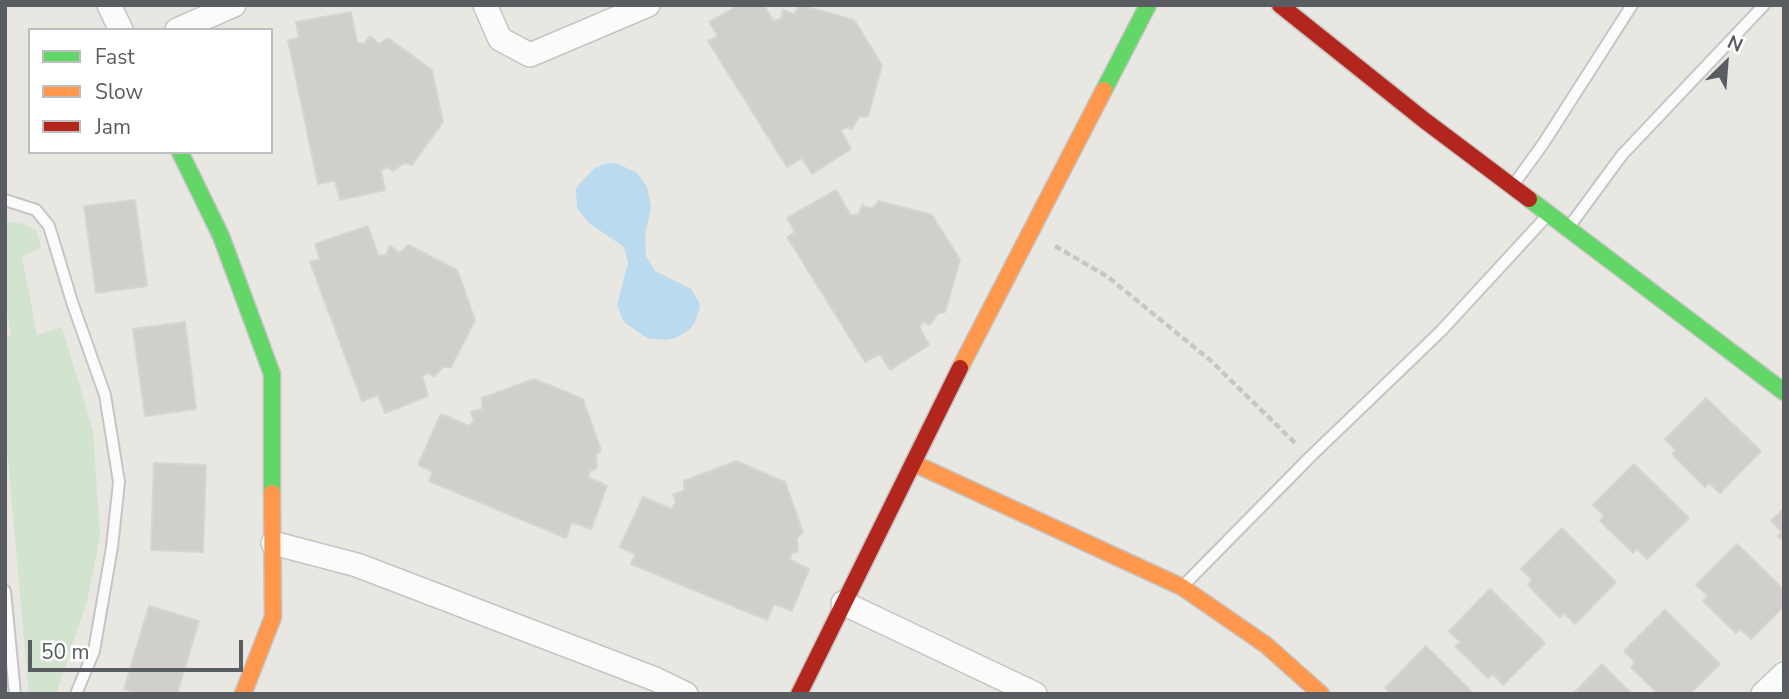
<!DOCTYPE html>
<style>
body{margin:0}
#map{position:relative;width:1789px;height:699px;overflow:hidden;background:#e8e7e2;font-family:"Nunito Sans",sans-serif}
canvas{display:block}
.frame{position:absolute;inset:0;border:7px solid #595c60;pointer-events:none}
.legend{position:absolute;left:28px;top:28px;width:245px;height:126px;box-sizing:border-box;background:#fff;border:2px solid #bdbebf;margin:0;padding:9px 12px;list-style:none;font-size:21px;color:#595c60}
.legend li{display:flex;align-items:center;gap:14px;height:35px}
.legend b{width:35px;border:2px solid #bdbebf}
.north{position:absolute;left:1691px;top:28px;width:70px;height:70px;-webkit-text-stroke:5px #fff;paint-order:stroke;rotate:25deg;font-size:19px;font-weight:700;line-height:28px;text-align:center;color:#595c60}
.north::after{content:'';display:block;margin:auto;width:24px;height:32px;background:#595c60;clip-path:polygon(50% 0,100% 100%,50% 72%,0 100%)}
.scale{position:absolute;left:28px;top:640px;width:215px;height:32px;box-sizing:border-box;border:4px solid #595c60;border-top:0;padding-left:9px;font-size:21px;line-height:24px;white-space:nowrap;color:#595c60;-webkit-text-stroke:5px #fff;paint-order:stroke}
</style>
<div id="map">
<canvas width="1789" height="699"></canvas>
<div class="frame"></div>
<ul class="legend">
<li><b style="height:9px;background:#63d668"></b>Fast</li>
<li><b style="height:9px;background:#ff974d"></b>Slow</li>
<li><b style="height:9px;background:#b3261e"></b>Jam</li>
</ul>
<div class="north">N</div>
<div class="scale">50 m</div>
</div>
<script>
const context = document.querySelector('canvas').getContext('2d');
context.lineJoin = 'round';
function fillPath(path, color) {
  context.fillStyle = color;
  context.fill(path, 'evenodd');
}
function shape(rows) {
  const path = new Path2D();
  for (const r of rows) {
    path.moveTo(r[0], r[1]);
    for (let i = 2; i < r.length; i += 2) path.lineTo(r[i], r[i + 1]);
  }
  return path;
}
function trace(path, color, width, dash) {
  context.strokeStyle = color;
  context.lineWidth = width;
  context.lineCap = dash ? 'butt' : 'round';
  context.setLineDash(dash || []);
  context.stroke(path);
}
fillPath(shape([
 [5,221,23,224,36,230,41,247,22,257,37,335,62,327,93,431,100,535,87,601,56,694,29,694,5,427,5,338,11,335,5,297]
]), '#d2e3cf');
fillPath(shape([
 [616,163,637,173,647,187,651,206,645,237,646,256,655,271,691,289,698,300,700,307,695,322,690,329,676,338,665,340,647,338,624,322,617,305,628,263,624,247,589,223,577,208,576,189,581,182,595,168,604,164]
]), '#badaef');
const building = shape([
 [739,5,764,5,773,21,781,19,783,10,794,14,800,5,854,20,882,65,868,116,859,117,852,129,846,127,841,131,851,149,812,174,802,158,787,167,708,41,718,36,709,22,739,5],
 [351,12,357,42,364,44,370,36,379,44,388,38,432,70,443,122,412,165,404,163,393,171,388,167,381,170,385,190,340,200,335,181,318,184,288,40,299,38,296,22,351,12],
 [836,190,851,216,859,214,862,205,872,209,879,201,932,215,960,260,945,312,938,313,930,325,924,322,919,327,929,345,890,370,880,354,865,362,787,237,795,232,787,218,836,190],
 [135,200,147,286,96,293,84,206,135,200],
 [368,226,378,255,386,255,390,246,400,253,408,245,457,270,475,320,451,367,443,367,434,377,428,373,422,376,428,396,385,413,378,395,362,401,310,262,320,259,315,244,368,226],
 [185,322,196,409,145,416,133,329,185,322],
 [534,379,583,399,601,450,596,455,597,468,590,471,588,477,607,486,591,529,572,522,566,538,429,481,433,472,418,465,441,414,469,426,474,420,471,412,482,409,482,398,534,379],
 [1706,398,1761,451,1720,493,1709,483,1705,487,1672,454,1676,450,1665,439,1706,398],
 [736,461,785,482,803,532,797,538,798,551,792,553,790,560,809,569,792,611,774,604,767,620,631,564,635,554,620,547,643,497,671,509,676,503,673,494,684,491,684,481,736,461],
 [154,463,206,465,203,552,151,550,154,463],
 [1634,464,1689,518,1647,559,1637,549,1633,553,1600,521,1604,516,1593,505,1634,464],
 [1784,508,1784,542,1778,536,1782,532,1771,521,1784,508],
 [1562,528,1616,582,1575,624,1564,613,1560,618,1528,585,1532,580,1521,569,1562,528],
 [1737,544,1784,590,1784,606,1751,639,1740,629,1736,633,1703,601,1708,596,1696,585,1737,544],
 [1490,589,1545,643,1503,685,1493,674,1488,678,1455,646,1460,642,1449,631,1490,589],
 [149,606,199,621,177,694,139,694,124,689,149,606],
 [1665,610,1720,664,1690,694,1658,694,1631,667,1635,662,1624,651,1665,610],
 [1426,646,1474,694,1391,694,1385,688,1426,646],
 [1602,664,1632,694,1573,694,1602,664]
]);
fillPath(building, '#d0cfcc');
trace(building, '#d7d5d2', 2);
const lane = shape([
 [1514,184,1543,144,1632,5],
 [5,200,36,210,49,226,73,305,105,395,119,482,112,547,94,651,76,694],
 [1569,227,1622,155,1764,5],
 [1184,585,1310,457,1441,331,1546,217],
 [5,591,15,694]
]);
const street = shape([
 [109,5,121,30],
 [485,5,500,39,530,55,648,5],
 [177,30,234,5],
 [273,543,357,565,655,679,686,694],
 [843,603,1035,694],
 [1763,694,1784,674]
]);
const fast = shape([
 [1104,90,1148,5],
 [180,152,221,236,272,374,272,493],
 [1529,199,1784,392]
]);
const slow = shape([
 [960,368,1104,90],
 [913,463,1182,587,1266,645,1321,694],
 [243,694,273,617,272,493]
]);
const jam = shape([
 [1280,5,1424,120,1529,199],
 [799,694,960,368]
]);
trace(lane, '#c5c5c5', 14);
trace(street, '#c5c5c5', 26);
trace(fast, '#c5c5c4', 19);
trace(slow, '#c5c5c4', 19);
trace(jam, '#c5c5c4', 19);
trace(shape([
 [1055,246,1108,277,1210,360,1296,444]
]), '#c4c9c6', 4.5, [7, 3.5]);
trace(lane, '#fcfbfb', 10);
trace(street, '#fcfbfb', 23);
trace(fast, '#63d668', 16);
trace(slow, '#ff974d', 16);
trace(jam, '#b3261e', 16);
</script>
